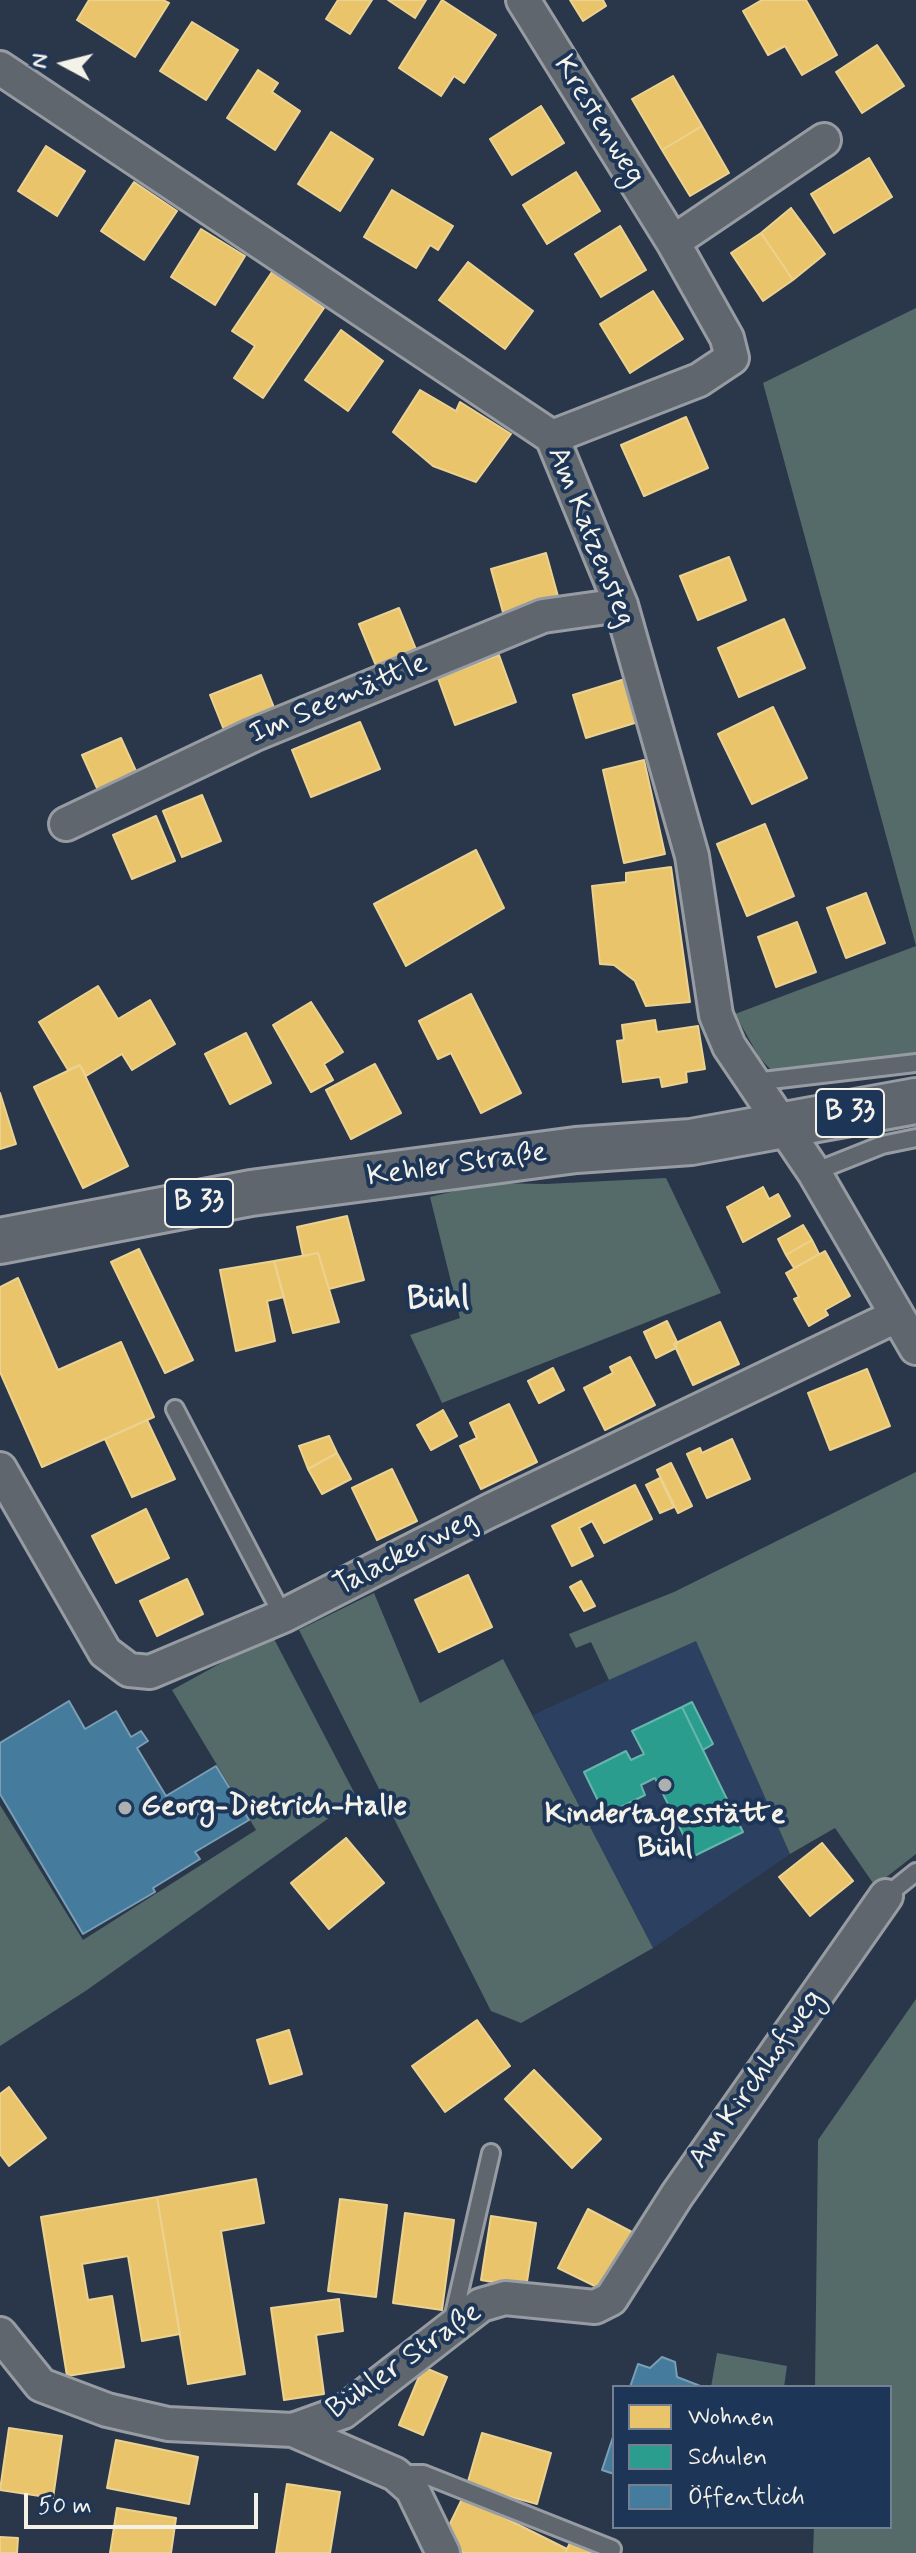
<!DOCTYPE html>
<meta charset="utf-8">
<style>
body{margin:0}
#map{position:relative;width:916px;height:2553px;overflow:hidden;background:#2a374a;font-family:Mynerve,sans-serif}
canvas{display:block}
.legend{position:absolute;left:612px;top:2385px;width:280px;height:144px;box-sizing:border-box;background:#1d3557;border:2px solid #738091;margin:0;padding:10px 14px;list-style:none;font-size:24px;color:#f4f1e8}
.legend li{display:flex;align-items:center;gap:16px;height:40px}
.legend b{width:40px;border:2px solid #738091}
.north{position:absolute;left:24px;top:24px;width:80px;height:80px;-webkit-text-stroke:6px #1d3557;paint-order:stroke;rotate:277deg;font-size:22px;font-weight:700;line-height:32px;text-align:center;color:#f4f1e8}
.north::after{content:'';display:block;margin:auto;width:28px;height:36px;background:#f4f1e8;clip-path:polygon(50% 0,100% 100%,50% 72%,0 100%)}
.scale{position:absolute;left:24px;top:2493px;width:234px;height:36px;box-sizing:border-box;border:4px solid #f4f1e8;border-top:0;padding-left:10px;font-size:24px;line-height:28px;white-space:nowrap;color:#f4f1e8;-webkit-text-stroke:6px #1d3557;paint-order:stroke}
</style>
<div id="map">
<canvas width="916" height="2553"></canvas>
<ul class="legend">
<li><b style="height:22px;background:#e9c46a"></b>Wohnen</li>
<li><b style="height:22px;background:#2a9d8f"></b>Schulen</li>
<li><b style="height:22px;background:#457b9d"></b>Öffentlich</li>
</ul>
<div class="north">N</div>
<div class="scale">50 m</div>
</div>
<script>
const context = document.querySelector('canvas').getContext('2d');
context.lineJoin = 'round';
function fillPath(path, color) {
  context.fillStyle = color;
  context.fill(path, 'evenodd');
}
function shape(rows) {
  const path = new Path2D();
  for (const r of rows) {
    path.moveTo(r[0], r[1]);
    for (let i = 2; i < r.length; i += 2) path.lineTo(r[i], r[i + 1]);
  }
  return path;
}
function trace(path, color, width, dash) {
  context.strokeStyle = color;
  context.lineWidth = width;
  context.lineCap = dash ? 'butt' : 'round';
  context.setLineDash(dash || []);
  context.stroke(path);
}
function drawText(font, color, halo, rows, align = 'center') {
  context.font = font + ' Mynerve,sans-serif';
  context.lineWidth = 8;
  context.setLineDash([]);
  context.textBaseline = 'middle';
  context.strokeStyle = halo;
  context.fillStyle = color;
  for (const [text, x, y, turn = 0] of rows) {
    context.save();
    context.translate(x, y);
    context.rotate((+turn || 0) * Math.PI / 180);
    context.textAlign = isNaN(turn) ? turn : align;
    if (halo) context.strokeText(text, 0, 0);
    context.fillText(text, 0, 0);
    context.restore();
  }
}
fillPath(shape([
 [696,1640,790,1854,653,1948,533,1715]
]), '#2c4162');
fillPath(shape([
 [916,308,916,1053,771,1070,759,1057,735,1014,916,946,763,383],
 [666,1178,721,1293,442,1403,410,1335,460,1318,430,1197,487,1183,546,1184],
 [916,1472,916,1854,875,1886,835,1828,790,1854,696,1641,609,1680,591,1642,576,1648,569,1634,674,1592],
 [374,1593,420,1703,503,1659,653,1948,521,2023,491,2011,299,1630],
 [272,1635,357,1798,87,1990,0,2046,0,1805,83,1940,256,1830,172,1690],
 [916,1999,916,2553,813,2553,814,2527,890,2527,890,2387,815,2387,818,2140],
 [717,2353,787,2366,784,2387,711,2387]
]), '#546b6a');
const homes = shape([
 [89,0,163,0,169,3,135,57,77,20,89,0],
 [338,0,372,0,350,34,326,19,338,0],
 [388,0,426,0,415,18,388,0],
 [442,0,496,35,464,83,454,76,441,96,399,68,442,0],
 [570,0,603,0,606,6,583,21,570,0],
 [762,0,806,0,837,55,802,75,785,46,768,55,743,11,762,0],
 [192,22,238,50,206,100,160,71,192,22],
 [877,45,904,86,862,113,836,72,877,45],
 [258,70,278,83,272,92,300,111,275,150,227,118,258,70],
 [673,76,702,126,662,150,632,99,673,76],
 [541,106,564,143,512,175,490,139,541,106],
 [702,126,729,173,690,196,662,150,702,126],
 [331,132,373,159,340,211,298,184,331,132],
 [46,146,85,171,57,216,18,191,46,146],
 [869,158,892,197,834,233,811,194,869,158],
 [576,172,600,211,547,244,523,205,576,172],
 [134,182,177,211,144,260,101,231,134,182],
 [392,190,453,226,438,250,430,245,416,268,364,237,392,190],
 [791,208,825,254,793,280,761,233,791,208],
 [620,226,646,270,601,297,575,254,620,226],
 [201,229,245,256,215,305,171,277,201,229],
 [761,233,793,280,763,301,731,253,761,233],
 [468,262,533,311,505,349,439,300,468,262],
 [272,272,324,308,263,398,234,378,255,346,232,331,272,272],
 [653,291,683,339,630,373,600,324,653,291],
 [341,330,383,361,348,411,305,380,341,330],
 [420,390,456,411,460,402,511,434,476,482,433,466,393,432,420,390],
 [686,417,708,468,644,496,621,445,686,417],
 [546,553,559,600,504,616,491,569,546,553],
 [729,557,746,600,698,620,680,576,729,557],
 [399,608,417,652,377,668,359,624,399,608],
 [784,619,805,668,739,697,718,648,784,619],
 [499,655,516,702,455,725,438,678,499,655],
 [261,675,277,715,226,735,210,695,261,675],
 [625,679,638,722,586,738,573,695,625,679],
 [773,707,807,778,752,804,718,734,773,707],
 [360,722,380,769,311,797,292,750,360,722],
 [121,738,140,780,101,797,82,755,121,738],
 [644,760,665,854,624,863,603,770,644,760],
 [202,795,221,841,182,857,163,811,202,795],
 [156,816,175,861,132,879,113,835,156,816],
 [765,824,794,896,747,916,717,844,765,824],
 [476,850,504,908,406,966,374,904,476,850],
 [671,867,690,1002,646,1006,635,981,614,965,600,964,592,886,626,882,626,873,671,867],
 [866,893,885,943,846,958,827,908,866,893],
 [797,922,816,972,776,987,758,937,797,922],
 [98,986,118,1019,150,1000,175,1044,132,1070,122,1054,86,1076,80,1065,68,1070,39,1022,98,986],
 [471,994,521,1093,481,1113,451,1053,438,1059,419,1021,471,994],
 [311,1002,343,1052,324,1064,333,1080,311,1092,273,1025,311,1002],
 [655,1020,657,1032,698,1026,705,1069,686,1072,687,1082,662,1087,660,1077,623,1082,617,1041,624,1040,622,1025,655,1020],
 [246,1033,271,1083,230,1104,205,1054,246,1033],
 [375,1064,401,1113,351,1139,326,1090,375,1064],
 [80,1065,128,1166,83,1188,34,1087,80,1065],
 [0,1093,16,1144,0,1149,0,1093],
 [763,1187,769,1199,778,1194,790,1216,743,1242,727,1207,763,1187],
 [347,1216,364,1280,329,1289,318,1253,303,1256,297,1227,347,1216],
 [803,1225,812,1240,786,1255,778,1239,803,1225],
 [812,1240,819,1254,794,1268,786,1255,812,1240],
 [139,1249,193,1360,165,1373,111,1262,139,1249],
 [825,1251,850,1296,825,1310,828,1315,809,1326,794,1299,799,1297,786,1273,825,1251],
 [318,1253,339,1322,293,1333,274,1261,318,1253],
 [274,1261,284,1297,267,1301,275,1341,236,1351,220,1270,274,1261],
 [18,1278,58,1370,121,1342,154,1417,42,1467,0,1372,0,1287,18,1278],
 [667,1321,677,1342,676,1348,656,1358,644,1332,667,1321],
 [720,1322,739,1364,693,1385,674,1344,720,1322],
 [630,1357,655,1405,605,1430,584,1388,613,1373,610,1367,630,1357],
 [553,1368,564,1390,539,1403,528,1381,553,1368],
 [867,1369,890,1426,830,1450,808,1393,867,1369],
 [509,1404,537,1462,481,1489,460,1446,477,1438,470,1423,509,1404],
 [443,1410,457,1436,431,1450,417,1425,443,1410],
 [147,1420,175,1479,132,1497,105,1439,147,1420],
 [329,1436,337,1453,308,1469,299,1446,329,1436],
 [732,1439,750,1479,707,1498,687,1454,700,1448,702,1453,732,1439],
 [337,1453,351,1479,322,1494,308,1469,337,1453],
 [671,1463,692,1506,678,1513,657,1470,671,1463],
 [392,1469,417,1521,377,1540,352,1488,392,1469],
 [660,1478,674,1507,660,1513,646,1485,660,1478],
 [635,1485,652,1519,604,1543,592,1521,579,1528,593,1556,572,1566,552,1526,635,1485],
 [146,1509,169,1558,116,1583,92,1536,146,1509],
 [468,1575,492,1627,439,1652,415,1600,468,1575],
 [187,1579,203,1614,157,1636,140,1601,187,1579],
 [581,1581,595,1606,584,1611,570,1587,581,1581],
 [346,1838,384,1883,329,1929,291,1883,346,1838],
 [822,1843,853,1881,810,1916,779,1877,822,1843],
 [477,2020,510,2066,445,2112,412,2066,477,2020],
 [289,2030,302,2074,270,2084,257,2040,289,2030],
 [534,2070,601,2139,572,2168,505,2099,534,2070],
 [9,2087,46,2138,9,2166,0,2154,0,2094,9,2087],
 [256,2179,264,2223,221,2231,245,2374,188,2384,157,2197,256,2179],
 [157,2197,180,2334,142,2341,128,2256,82,2264,88,2300,112,2296,124,2367,67,2376,41,2217,157,2197],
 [340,2199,387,2205,376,2297,328,2291,340,2199],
 [588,2209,632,2232,603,2290,558,2268,588,2209],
 [405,2213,454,2220,442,2310,393,2303,405,2213],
 [491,2216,536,2223,526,2288,481,2280,491,2216],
 [339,2299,343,2331,316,2335,324,2394,284,2400,271,2308,339,2299],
 [423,2367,447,2377,423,2435,399,2425,423,2367],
 [9,2428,62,2436,53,2498,0,2490,9,2428],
 [482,2433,551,2453,537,2504,467,2485,482,2433],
 [116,2440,198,2457,189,2504,107,2488,116,2440],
 [287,2484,340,2492,330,2553,276,2553,287,2484],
 [463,2497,567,2549,565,2553,464,2553,441,2542,463,2497],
 [117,2508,176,2518,171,2553,110,2553,117,2508],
 [0,2537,18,2538,17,2553,0,2553,0,2537],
 [571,2541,595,2553,565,2553,571,2541]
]);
fillPath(homes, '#e9c46a');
trace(homes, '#ecd290', 2);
const schools = shape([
 [692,1702,713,1744,703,1750,682,1707,692,1702],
 [682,1707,743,1832,694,1856,655,1778,641,1785,645,1795,605,1815,584,1772,626,1751,631,1760,644,1754,632,1731,682,1707]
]);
fillPath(schools, '#2a9d8f');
trace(schools, '#67b6aa', 2);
const public = shape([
 [69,1701,85,1729,116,1711,131,1737,141,1731,148,1741,137,1748,166,1796,216,1766,249,1820,195,1852,200,1859,153,1888,155,1892,83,1934,0,1794,0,1743,69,1701],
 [662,2357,675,2362,677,2377,703,2387,630,2387,638,2364,650,2368,662,2357],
 [614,2434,614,2474,602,2470,614,2434]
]);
fillPath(public, '#457b9d');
trace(public, '#7a9eb4', 2);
const service = shape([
 [754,1082,916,1063],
 [814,1172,882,1145,916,1138],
 [175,1409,283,1616],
 [886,1896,916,1872],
 [452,2323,491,2153],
 [401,2474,423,2474,612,2549]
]);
const minor = shape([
 [523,0,673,242,727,338,732,358,699,380,552,437],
 [0,68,552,437,621,605,692,856,716,1015,729,1046,814,1172,916,1348],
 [673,242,824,140],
 [66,824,253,735,543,616,621,605],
 [0,1469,105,1652,129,1670,150,1672,283,1616,489,1511,896,1316],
 [0,2334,41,2385,107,2410,168,2424,293,2430,343,2412,481,2305,505,2298,595,2307,611,2299,677,2195,886,1896],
 [293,2430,395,2474,412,2489,443,2553]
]);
const primary = shape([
 [0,1241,251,1193,576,1150,691,1142,916,1101]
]);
trace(service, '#979ca3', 22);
trace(minor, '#979ca3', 38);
trace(primary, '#979ca3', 50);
trace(service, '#60666e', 16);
trace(minor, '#60666e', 32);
trace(primary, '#60666e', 44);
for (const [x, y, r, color] of [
 [665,1785,8,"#adb0b1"],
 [125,1808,8,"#adb0b1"]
]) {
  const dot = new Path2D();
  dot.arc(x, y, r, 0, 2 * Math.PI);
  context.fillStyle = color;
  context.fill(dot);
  trace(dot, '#1d3557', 3);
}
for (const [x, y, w] of [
 [850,1113,68],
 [199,1203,68]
]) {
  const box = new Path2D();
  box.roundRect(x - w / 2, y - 24, w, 48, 6);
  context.fillStyle = '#1d3557';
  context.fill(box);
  trace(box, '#f4f1e8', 2);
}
drawText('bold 28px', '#f4f1e8', null, [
 ["B 33",850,1113],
 ["B 33",199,1203]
]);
drawText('30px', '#f4f1e8', '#1d3557', [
 ["Krestenweg",598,121,58],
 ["Am Katzensteg",590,537,68],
 ["Im Seemättle",339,700,-23],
 ["Kehler Straße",457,1166,-8],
 ["Talackerweg",406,1554,-27],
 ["Am Kirchhofweg",757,2080,-55],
 ["Bühler Straße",405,2362,-35]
]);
drawText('bold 30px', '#f4f1e8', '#1d3557', [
 ["Georg-Dietrich-Halle",141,1808],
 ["Kindertagesstätte",665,1816,"center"],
 ["Bühl",665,1850,"center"]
], 'left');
drawText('bold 34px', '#f4f1e8', '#1d3557', [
 ["Bühl",438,1301]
]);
</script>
